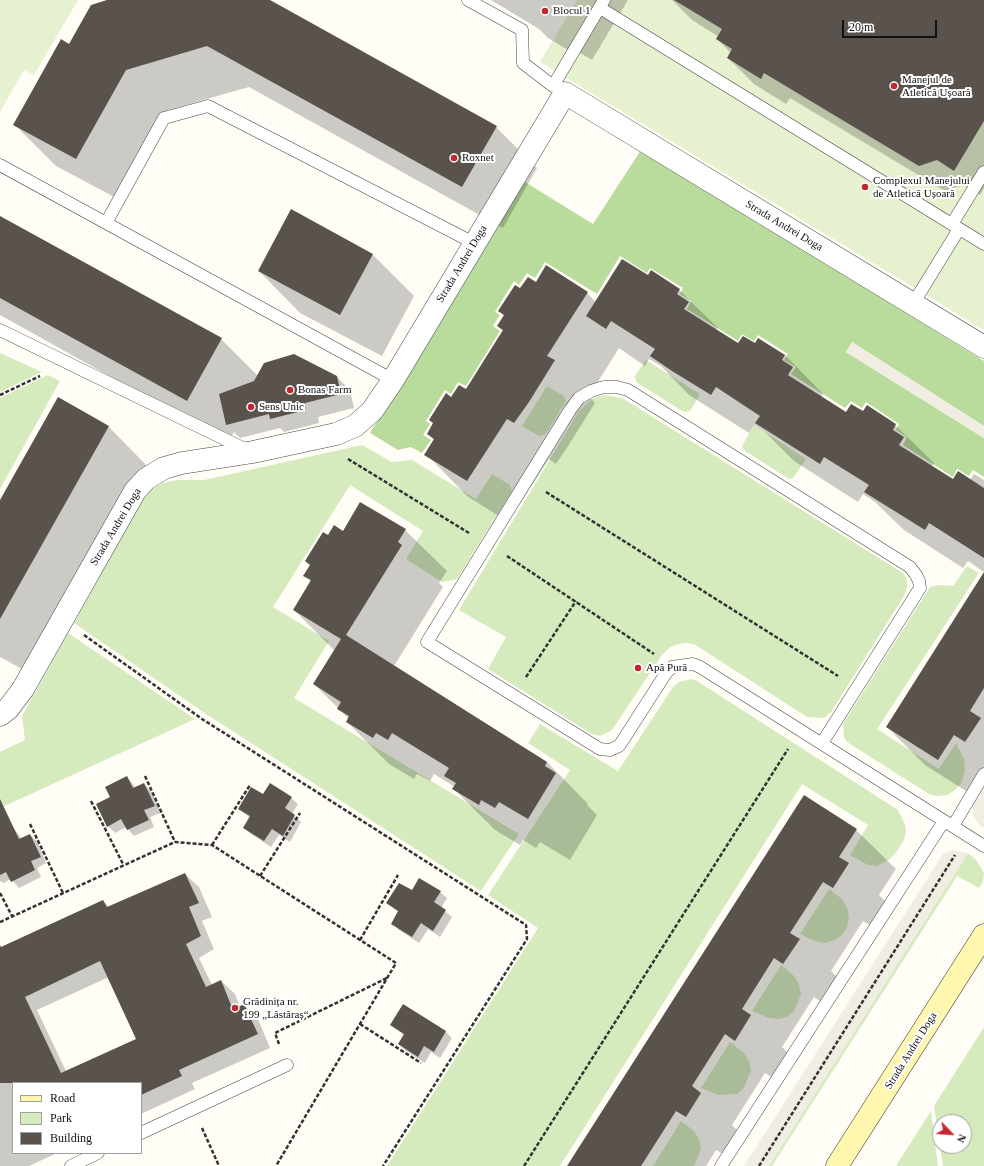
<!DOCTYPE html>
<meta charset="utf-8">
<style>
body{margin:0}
#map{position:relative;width:984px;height:1166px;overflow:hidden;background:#fffdf5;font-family:Georgia,serif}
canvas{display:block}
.legend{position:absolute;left:12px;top:1082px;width:130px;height:72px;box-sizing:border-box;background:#fff;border:1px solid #a0a0a0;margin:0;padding:5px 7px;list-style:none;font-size:12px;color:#111}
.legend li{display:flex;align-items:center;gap:8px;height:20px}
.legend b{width:20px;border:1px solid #a0a0a0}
.north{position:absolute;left:932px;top:1114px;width:40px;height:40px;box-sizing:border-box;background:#fff;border:1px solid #a0a0a0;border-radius:50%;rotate:115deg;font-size:11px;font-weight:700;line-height:16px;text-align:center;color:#111}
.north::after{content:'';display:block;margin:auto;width:14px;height:18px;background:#c4262e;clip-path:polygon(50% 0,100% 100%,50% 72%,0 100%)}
.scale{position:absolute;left:842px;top:20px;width:95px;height:18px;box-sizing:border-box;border:2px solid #111;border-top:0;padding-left:5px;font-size:12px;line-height:14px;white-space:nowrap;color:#111;-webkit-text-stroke:3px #fff;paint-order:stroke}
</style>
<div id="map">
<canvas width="984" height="1166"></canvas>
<ul class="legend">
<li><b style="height:5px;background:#fff6b0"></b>Road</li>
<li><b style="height:11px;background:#d5ebbd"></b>Park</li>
<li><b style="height:11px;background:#5a524d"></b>Building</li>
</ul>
<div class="north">N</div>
<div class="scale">20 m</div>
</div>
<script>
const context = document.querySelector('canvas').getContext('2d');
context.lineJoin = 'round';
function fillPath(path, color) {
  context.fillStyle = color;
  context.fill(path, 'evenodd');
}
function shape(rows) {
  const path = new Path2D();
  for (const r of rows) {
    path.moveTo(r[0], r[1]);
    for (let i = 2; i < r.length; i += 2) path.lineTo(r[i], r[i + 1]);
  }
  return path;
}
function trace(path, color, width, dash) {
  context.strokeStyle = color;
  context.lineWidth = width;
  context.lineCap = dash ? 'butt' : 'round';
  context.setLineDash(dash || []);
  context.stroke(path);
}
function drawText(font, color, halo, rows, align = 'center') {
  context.font = font + ' Georgia,serif';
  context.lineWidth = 4;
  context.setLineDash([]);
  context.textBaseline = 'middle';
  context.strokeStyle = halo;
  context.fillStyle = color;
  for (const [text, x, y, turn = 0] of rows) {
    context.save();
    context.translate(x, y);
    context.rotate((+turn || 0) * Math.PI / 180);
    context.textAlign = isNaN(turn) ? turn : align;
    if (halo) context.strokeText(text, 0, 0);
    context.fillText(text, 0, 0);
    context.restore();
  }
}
fillPath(shape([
 [0,353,42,372,0,392],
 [646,360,700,394,690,411,684,412,636,382,635,376],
 [48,375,60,381,0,489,0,398],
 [547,386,564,396,566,401,546,434,539,436,522,426],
 [604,395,622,398,903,573,907,579,907,587,904,596,831,712,824,718,807,717,694,644,687,643,678,644,669,648,662,655,612,730,600,736,592,734,488,669,506,637,459,610,579,411,593,398],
 [754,425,806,459,793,478,789,479,745,451,742,446],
 [362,445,392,462,412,460,476,499,492,474,510,485,512,491,457,579,442,582,406,559,423,531,350,485,273,607,329,641,294,698,519,834,481,891,206,714,74,623,146,493,163,483,176,480,204,480],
 [967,566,979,573,877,729,939,769,956,743,964,759,965,769,962,782,955,790,947,795,937,796,929,794,847,742,844,737,843,724,930,587,939,585,953,586],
 [68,633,195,719,0,808,0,752,25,740,22,716],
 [692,679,697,681,898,810,905,824,906,832,904,840,897,851,890,859,877,866,868,865,850,855,868,825,802,784,560,1166,387,1166,538,928,488,895,570,770,528,743,540,724,618,771,673,687,679,682],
 [968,853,976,860,984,873,983,881,979,888,957,876,772,1166,769,1166],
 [829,889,842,899,847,908,849,917,847,927,842,935,835,940,826,943,817,942,800,934],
 [781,965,794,976,799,984,801,994,794,1011,787,1017,779,1019,769,1018,752,1011],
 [984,1027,984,1166,943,1166,940,1146,964,1146,964,1122,940,1122,940,1146,934,1106],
 [730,1042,744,1053,749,1061,751,1070,744,1088,737,1094,719,1095,701,1088],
 [931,1111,938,1166,896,1166],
 [681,1121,694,1131,699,1139,701,1149,694,1166,653,1166]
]), '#d5ebbd');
fillPath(shape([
 [641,150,984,361,984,426,852,342,846,352,984,438,984,477,973,470,969,476,957,469,953,477,903,445,907,437,896,430,899,424,866,402,862,408,851,401,845,408,791,374,796,367,784,360,788,354,758,335,754,341,742,334,738,341,687,309,691,301,680,294,683,288,650,268,647,273,620,256,597,294,545,262,535,278,527,273,519,285,514,281,495,312,500,315,493,326,500,331,466,386,458,382,451,394,445,390,426,421,430,424,423,435,431,440,422,453,411,447,398,450,370,433,525,182,593,224]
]), '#b9dc9c');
fillPath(shape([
 [0,0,78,0,34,75,24,70,0,112],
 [577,0,984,0,984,330,540,62]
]), '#e6f2cf');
fillPath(shape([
 [852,342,984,426,984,438,846,352],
 [984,789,984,826,982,828,973,816,973,806],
 [951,850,968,853,769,1166,744,1166,943,854]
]), '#f1ede2');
fillPath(shape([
 [111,0,268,0,496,127,537,168,503,228,249,87,168,110,118,199,56,166,14,124,69,45],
 [491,0,628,0,592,60,575,50,573,53,548,38,539,29],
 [672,0,984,0,984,188,980,195,963,185,945,191,790,98,786,104,754,84,728,58,731,53,717,39,719,37,692,20],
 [0,217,221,339,258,376,336,376,350,390,354,408,318,417,319,423,284,432,280,428,240,438,234,432,228,442,0,315],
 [373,255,414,296,382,356,300,313,259,271],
 [651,272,679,290,718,328,716,330,739,344,755,344,785,355,823,394,821,397,847,413,863,413,895,425,934,463,932,467,954,480,970,480,974,474,984,480,984,572,968,561,963,568,904,530,875,502,863,494,858,502,794,461,765,432,754,425,749,433,689,395,661,366,649,359,645,366,619,348,589,396,595,403,570,443,556,464,549,459,508,522,467,496,426,454,434,440,428,434,452,398,467,391,504,332,498,326,504,316,499,311,520,290,536,283,587,293,596,302,648,277],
 [108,426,149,468,33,675,0,657,0,502],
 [405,530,447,571,439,583,443,587,394,666,547,762,588,804,587,805,597,815,570,860,540,842,536,848,523,840,520,845,495,830,454,789,455,787,434,774,430,781,417,774,414,779,389,764,347,722,349,719,314,684,335,651,294,610,311,582,304,575,329,536,344,532],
 [984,574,984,786,977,798,925,765,887,727],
 [127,777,136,788,144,784,151,791,161,813,150,817,154,827,134,836,126,827,115,833,108,826,112,798],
 [263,796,291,798,298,804,292,814,301,822,290,842,279,835,271,847,251,834,244,828,250,818,239,809],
 [12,826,22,839,30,835,37,841,46,863,37,868,41,877,19,888,11,879,3,883,0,881,0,833],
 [856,830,896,869,879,895,887,903,873,927,863,921,831,971,839,979,823,1003,814,997,782,1047,790,1055,775,1079,765,1073,732,1125,740,1133,726,1156,716,1150,706,1166,568,1166],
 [185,874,199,887,212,917,202,921,214,949,199,958,212,985,221,981,235,994,240,1007,244,1005,258,1019,270,1048,192,1083,195,1089,141,1114,141,1083,13,1083,13,1153,57,1153,29,1166,0,1166,0,948,103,901,109,907],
 [109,977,137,1039,66,1071,37,1010],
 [412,891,440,892,447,898,441,908,452,917,440,937,428,929,419,943,399,930,392,923,399,912,388,903],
 [391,1025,446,1032,452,1038,440,1058,431,1052,425,1063,406,1051,399,1044,404,1035]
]), '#0003');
fillPath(shape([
 [107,0,270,0,497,126,462,187,207,46,126,70,76,159,13,125,61,39,69,44,91,5],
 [674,0,984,0,984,121,954,171,937,160,919,166,764,73,761,79,727,58,732,49,716,39,722,29],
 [291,209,373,254,340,315,258,271],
 [0,216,222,338,187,401,0,298],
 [622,259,648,275,651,270,680,289,677,294,689,302,684,309,738,343,743,336,755,343,758,338,785,355,782,360,793,367,788,375,846,412,851,404,863,411,867,405,896,424,893,430,904,437,899,445,953,479,958,471,984,488,984,558,929,523,925,530,864,492,869,485,824,457,820,464,755,423,760,416,716,387,711,395,672,371,650,356,655,349,611,321,606,329,586,316],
 [546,265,588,292,547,356,555,360,529,402,514,423,507,419,467,481,424,455,434,439,427,434,433,423,429,420,446,393,451,397,459,385,466,389,503,330,497,326,504,315,498,311,515,285,520,288,528,277,536,282],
 [294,354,337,376,341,394,305,403,306,410,270,419,269,414,226,425,219,394,254,381,264,363],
 [58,397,109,426,0,619,0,500],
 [360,502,406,529,398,542,402,545,346,635,547,762,545,766,556,773,528,819,499,802,495,808,481,800,479,805,452,789,456,783,444,776,449,768,392,733,388,740,376,733,373,738,346,722,349,716,337,709,341,702,313,684,341,639,293,610,311,580,303,576,310,565,305,561,323,532,328,535,334,525,343,531],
 [984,572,984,688,970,711,981,718,965,742,954,735,938,760,886,727],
 [127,776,133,788,144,783,155,806,144,810,149,820,127,830,121,819,107,827,96,804,110,797,105,787],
 [270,783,292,797,285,808,295,815,283,836,272,829,264,841,243,828,250,816,238,809,251,787,263,794],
 [804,795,857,829,839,857,849,863,833,888,823,882,790,933,800,939,783,964,774,958,742,1009,751,1015,735,1041,725,1034,692,1086,701,1093,686,1117,676,1111,641,1166,567,1166],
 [0,799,19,839,30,834,41,857,31,861,35,870,11,882,6,872,0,875],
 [185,873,199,903,189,907,201,936,186,944,206,987,221,980,233,1010,244,1004,258,1034,179,1070,182,1076,141,1095,141,1083,0,1083,0,945,1,947,103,900,107,907],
 [100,961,136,1039,61,1073,25,997],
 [419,878,441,891,434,902,446,910,433,931,421,923,412,937,391,924,398,911,386,903,399,883,412,890],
 [403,1004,446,1031,434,1052,424,1046,418,1057,398,1044,404,1034,390,1025]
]), '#5a524d');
const lane = shape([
 [468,0,522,30,523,63,553,86],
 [600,8,984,244],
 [559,89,553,86,604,0],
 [0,165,393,380],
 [106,223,164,118,208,106,474,243],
 [952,224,984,172],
 [913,304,959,229],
 [0,330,249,451],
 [822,743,920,588,919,581,916,575,910,567,628,390,617,387,604,387,591,391,579,398,570,410,427,642,600,749,610,750,619,746,625,737,666,673,672,667,693,664,700,667,984,846],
 [953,826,984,774],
 [141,1133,287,1065],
 [71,1166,98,1153],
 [721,1166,944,821]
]);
const street = shape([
 [0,715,8,709,23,689,135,491,146,479,164,468,182,463,253,452,336,434,355,426,372,411,393,380,565,93,984,347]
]);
const secondary = shape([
 [837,1166,984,935]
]);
trace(lane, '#444', 13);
trace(street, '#444', 23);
trace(secondary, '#333', 23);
trace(shape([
 [0,395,40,376],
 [348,459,469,533],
 [546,492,838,676],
 [507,556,654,654],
 [84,635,202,719,526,925,527,939,383,1166],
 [526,677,576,601],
 [145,776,175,842],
 [91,801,123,864],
 [30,824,63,893],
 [212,845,250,785],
 [260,876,300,813],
 [0,893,12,916],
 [0,922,175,842,212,845,396,963,276,1166],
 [360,940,398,875],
 [360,1024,421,1063],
 [279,1044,275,1033,387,978],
 [202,1128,219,1166],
 [524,1166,788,749],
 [759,1166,955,855]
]), '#333', 2.5, [4, 2]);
trace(lane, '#fff', 12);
trace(street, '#fff', 22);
trace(secondary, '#fff6b0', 22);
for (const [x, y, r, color] of [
 [545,11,4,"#c4262e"],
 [894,86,4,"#c4262e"],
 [454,158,4,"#c4262e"],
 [865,187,4,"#c4262e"],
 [290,390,4,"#c4262e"],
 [251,407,4,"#c4262e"],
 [638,668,4,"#c4262e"],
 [235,1008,4,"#c4262e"]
]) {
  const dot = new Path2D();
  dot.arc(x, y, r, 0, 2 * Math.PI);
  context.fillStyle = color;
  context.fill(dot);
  trace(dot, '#fff', 1.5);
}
drawText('11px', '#111', '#fff', [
 ["Blocul 1",553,11],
 ["Manejul de",902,80],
 ["Atletică Ușoară",902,93],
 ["Roxnet",462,158],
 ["Complexul Manejului",873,181],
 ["de Atletică Ușoară",873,194],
 ["Bonas Farm",298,390],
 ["Sens Unic",259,407],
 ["Apă Pură",646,668],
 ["Grădinița nr.",243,1002],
 ["199 „Lăstăraș“",243,1015]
], 'left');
drawText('11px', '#111', '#fff', [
 ["Strada Andrei Doga",784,226,31],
 ["Strada Andrei Doga",462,264,-59],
 ["Strada Andrei Doga",116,527,-59],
 ["Strada Andrei Doga",911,1051,-58]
]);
</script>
